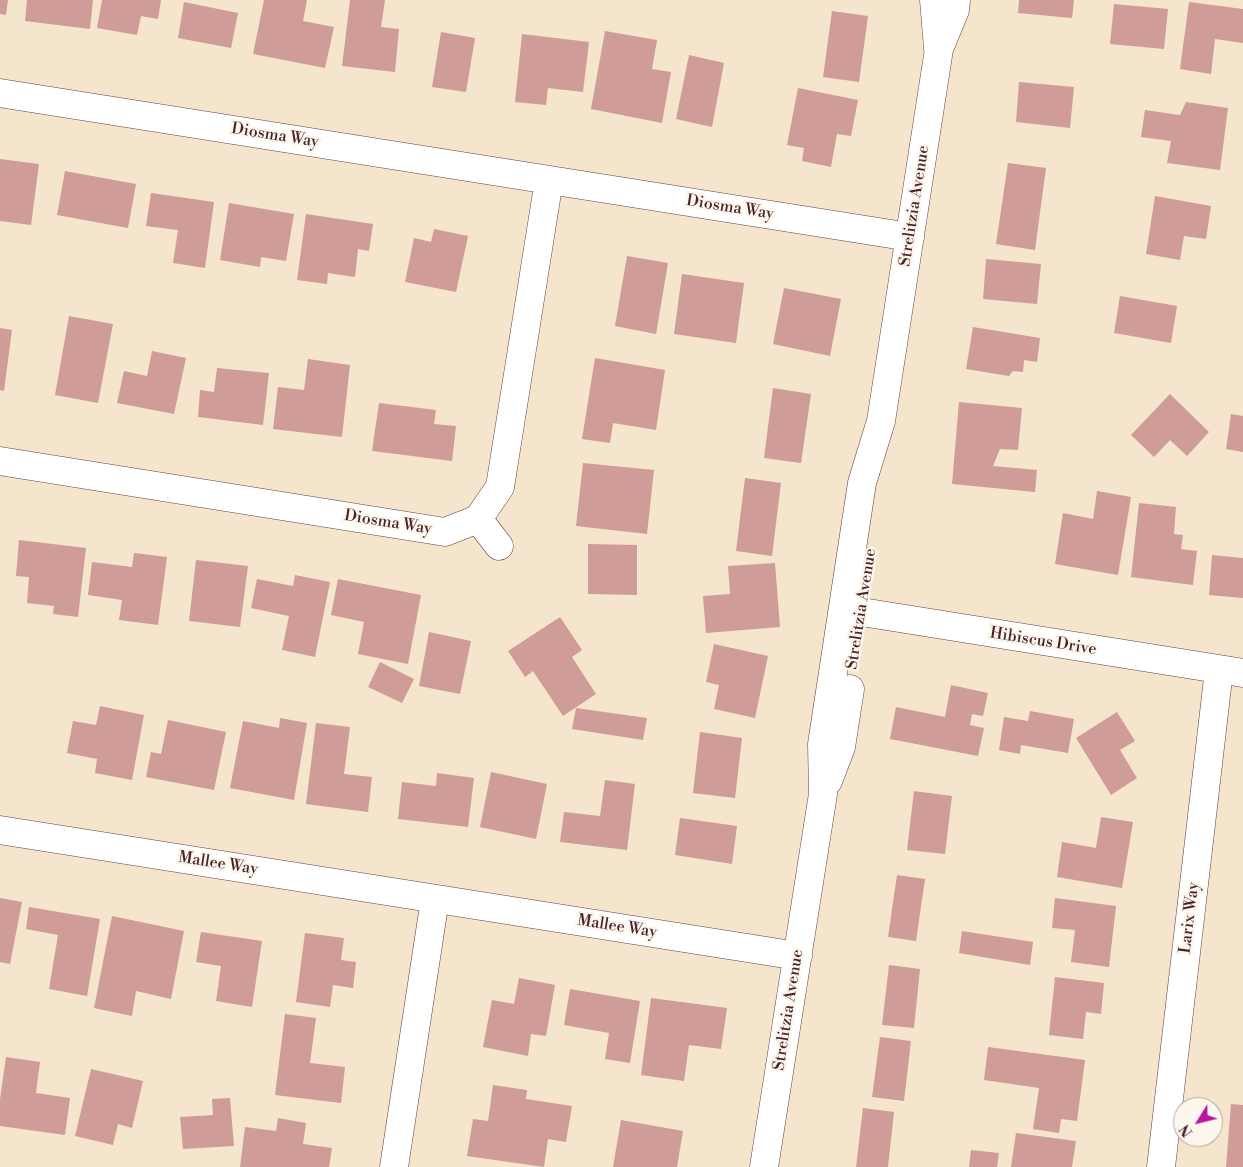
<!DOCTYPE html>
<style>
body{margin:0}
#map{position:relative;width:1243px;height:1167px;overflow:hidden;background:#f4e5cc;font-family:"Libre Bodoni",serif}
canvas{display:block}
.north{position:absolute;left:1173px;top:1097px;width:50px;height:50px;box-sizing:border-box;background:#fbf7ec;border:1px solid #b4a19f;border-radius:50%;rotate:234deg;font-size:14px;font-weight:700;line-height:20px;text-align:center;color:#4a1f2b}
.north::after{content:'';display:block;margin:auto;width:18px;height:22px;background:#b5179e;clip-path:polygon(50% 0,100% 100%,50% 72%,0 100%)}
</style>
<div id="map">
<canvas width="1243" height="1167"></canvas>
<div class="north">N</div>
</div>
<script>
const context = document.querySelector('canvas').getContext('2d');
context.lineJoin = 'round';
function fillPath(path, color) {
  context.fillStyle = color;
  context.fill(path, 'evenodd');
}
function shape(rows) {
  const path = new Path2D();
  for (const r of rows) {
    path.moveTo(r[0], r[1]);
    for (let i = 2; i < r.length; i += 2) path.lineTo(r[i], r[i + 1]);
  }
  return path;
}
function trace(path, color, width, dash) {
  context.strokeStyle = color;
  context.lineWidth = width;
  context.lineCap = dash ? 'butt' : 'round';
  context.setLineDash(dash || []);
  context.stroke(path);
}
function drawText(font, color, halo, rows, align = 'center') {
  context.font = font + ' "Libre Bodoni",serif';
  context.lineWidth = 5;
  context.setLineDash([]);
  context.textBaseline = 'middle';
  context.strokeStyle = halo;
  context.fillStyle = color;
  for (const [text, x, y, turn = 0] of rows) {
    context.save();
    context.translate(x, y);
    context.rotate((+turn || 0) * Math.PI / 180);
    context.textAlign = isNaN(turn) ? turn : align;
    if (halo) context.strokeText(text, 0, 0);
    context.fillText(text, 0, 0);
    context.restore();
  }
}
fillPath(shape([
 [0,0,8,0,6,15,0,14],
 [27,0,93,0,90,29,25,21],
 [102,0,161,0,158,19,141,16,137,35,97,28],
 [264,0,307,0,303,21,334,27,325,68,253,54],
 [350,0,385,0,381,27,399,29,395,72,342,66],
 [1019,0,1074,0,1072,18,1018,13],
 [184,2,238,13,231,48,178,38],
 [1189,2,1243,9,1243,43,1215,39,1211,74,1180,69],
 [1114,4,1168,9,1164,49,1110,44],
 [832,11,868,16,859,82,823,77],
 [605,31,657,40,652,69,671,72,662,123,591,109],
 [441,32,475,38,466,92,432,87],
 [522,34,589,42,583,92,548,88,546,105,515,102],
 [689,55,724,63,712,127,676,119],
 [1019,82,1074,87,1070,128,1016,122],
 [798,88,858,100,851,136,837,134,831,167,802,161,804,148,787,145],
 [1186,102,1228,108,1220,170,1167,163,1171,141,1141,137,1145,110,1180,115],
 [0,159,39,164,31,225,0,221],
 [1008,163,1046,168,1035,250,996,244],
 [65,171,136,184,128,228,57,215],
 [151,193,214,202,205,268,173,263,178,230,146,226],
 [1155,196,1211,206,1206,239,1184,236,1180,260,1146,254],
 [229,203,294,214,286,261,261,257,260,267,220,260],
 [306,214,373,224,369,251,358,249,355,277,328,273,327,284,297,280],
 [434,229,468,236,456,292,405,282,414,238,431,242],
 [627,256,668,263,656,334,615,326],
 [986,259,1041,264,1037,304,983,299],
 [682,274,744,283,736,343,674,334],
 [784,288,841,299,830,356,773,344],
 [1120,296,1177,306,1171,343,1114,333],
 [69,316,113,324,98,403,55,395],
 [973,327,1040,338,1037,362,1024,360,1023,372,1013,371,1009,376,966,369],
 [0,328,12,330,4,391,0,390],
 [152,351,186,358,174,414,117,403,124,371,147,376],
 [595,358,665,370,656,430,613,423,610,443,582,439],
 [308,359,350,365,342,437,273,429,278,387,304,390],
 [217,368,269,373,263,425,198,417,200,390,214,392],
 [773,388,811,394,801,463,764,458],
 [1170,394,1209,432,1187,456,1170,440,1154,457,1131,435],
 [959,402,1022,408,1018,450,1000,449,993,466,1037,470,1035,492,952,484],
 [379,403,436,410,434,424,456,426,452,461,372,451],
 [1231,414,1243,416,1243,452,1226,449],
 [583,463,654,470,647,534,576,526],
 [745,478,781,483,772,556,736,551],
 [1097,491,1131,497,1118,575,1055,564,1063,513,1093,519],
 [1139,503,1176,507,1174,534,1183,535,1181,549,1197,551,1193,585,1131,577],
 [19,540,86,548,78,617,53,614,54,606,27,603,29,577,16,576],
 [588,544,637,545,637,595,588,594],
 [134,553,167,557,158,625,119,620,122,600,88,595,92,562,132,567],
 [1212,555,1243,558,1243,598,1209,595],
 [196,560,248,566,240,627,189,621],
 [775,563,780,627,706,633,703,596,730,594,728,566],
 [295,575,330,582,315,657,282,650,289,616,251,608,257,579,293,586],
 [338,579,421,595,408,664,358,654,364,622,331,615],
 [560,617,582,650,572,657,596,694,563,716,533,671,525,677,508,651],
 [429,632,471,641,460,694,419,686],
 [714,644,768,656,755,718,714,709,719,685,706,682],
 [380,662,414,679,402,703,368,687],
 [951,685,988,693,983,716,972,714,970,725,984,728,978,756,890,739,896,707,945,717],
 [100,706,144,715,132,780,95,773,97,759,67,753,73,721,96,725],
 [576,708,647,718,643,740,572,729],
 [1030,711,1074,719,1068,753,1021,745,1020,754,999,750,1004,717,1028,721],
 [1117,712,1135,741,1120,750,1137,778,1111,795,1076,738],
 [280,718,307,723,294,800,230,788,243,721,279,728],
 [168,720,226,732,214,790,146,777,151,752,161,754],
 [316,723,350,727,344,774,372,777,368,812,306,804],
 [700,732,742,738,735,798,693,793],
 [491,772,547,784,536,839,480,827],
 [437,773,474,778,468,827,398,819,402,782,436,786],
 [605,780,635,784,627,850,560,842,564,812,600,816],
 [914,791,952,796,945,854,907,850],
 [1101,817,1133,822,1122,888,1057,877,1062,842,1096,848],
 [680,818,737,826,732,864,675,855],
 [897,875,925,879,916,941,888,937],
 [0,898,22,902,10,964,0,962],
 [1055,898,1116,906,1109,967,1071,962,1075,930,1052,928],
 [29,907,100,919,87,996,49,989,58,935,26,929],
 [112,916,184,931,171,999,136,991,132,1016,94,1008],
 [962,931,1033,942,1030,965,959,953],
 [201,932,262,941,252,1007,216,1001,221,966,196,962],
 [305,933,344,938,341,960,356,962,353,988,333,985,330,1007,296,1002],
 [889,965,920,969,914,1028,882,1025],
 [1055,977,1104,983,1101,1014,1086,1012,1083,1039,1049,1035],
 [519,978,555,985,546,1036,531,1034,528,1056,483,1047,492,1000,514,1004],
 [570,989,640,1001,630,1063,605,1059,609,1033,564,1025],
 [651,998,727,1008,721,1049,689,1045,684,1081,641,1075],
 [285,1014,316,1018,310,1063,345,1067,341,1103,275,1095],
 [880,1037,911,1041,904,1101,872,1097],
 [988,1047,1085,1060,1077,1121,1061,1119,1059,1133,1033,1129,1039,1088,984,1080],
 [6,1057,40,1062,36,1093,70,1098,65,1135,0,1126,0,1099],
 [91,1069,143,1081,132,1128,118,1124,113,1145,75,1136],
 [493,1085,527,1090,526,1099,572,1106,566,1142,548,1139,544,1167,467,1156,473,1119,488,1121],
 [230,1098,234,1146,183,1149,180,1117,213,1115,212,1099],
 [1231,1104,1243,1105,1243,1167,1226,1167],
 [863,1108,894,1112,888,1167,856,1167],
 [278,1118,306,1123,303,1144,332,1148,329,1167,240,1167,245,1127,276,1131],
 [621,1120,683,1131,677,1167,613,1167],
 [1016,1133,1076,1141,1072,1167,1011,1167],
 [971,1150,999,1153,997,1167,969,1167]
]), '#cf9c98');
const minor = shape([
 [934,0,938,48],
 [0,93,910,237],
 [0,461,445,532,478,519,500,487,549,180],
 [478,519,499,546],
 [843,609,1243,673],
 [828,781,841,747,850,689],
 [0,830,798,956],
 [394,1167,435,899],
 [764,1167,823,794,822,744,862,483,881,421,939,49,955,10,956,0],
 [1161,1167,1219,670]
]);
trace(minor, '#643d43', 29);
trace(minor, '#fff', 28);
drawText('16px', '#4a1f2b', '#fbf7ec', [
 ["Diosma Way",275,136,9],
 ["Strelitzia Avenue",915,206,-81],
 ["Diosma Way",730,208,9],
 ["Diosma Way",388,523,9],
 ["Strelitzia Avenue",862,609,-81],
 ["Hibiscus Drive",1043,642,9],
 ["Mallee Way",218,864,9],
 ["Larix Way",1190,918,-83],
 ["Mallee Way",617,927,9],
 ["Strelitzia Avenue",789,1010,-81]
]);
</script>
